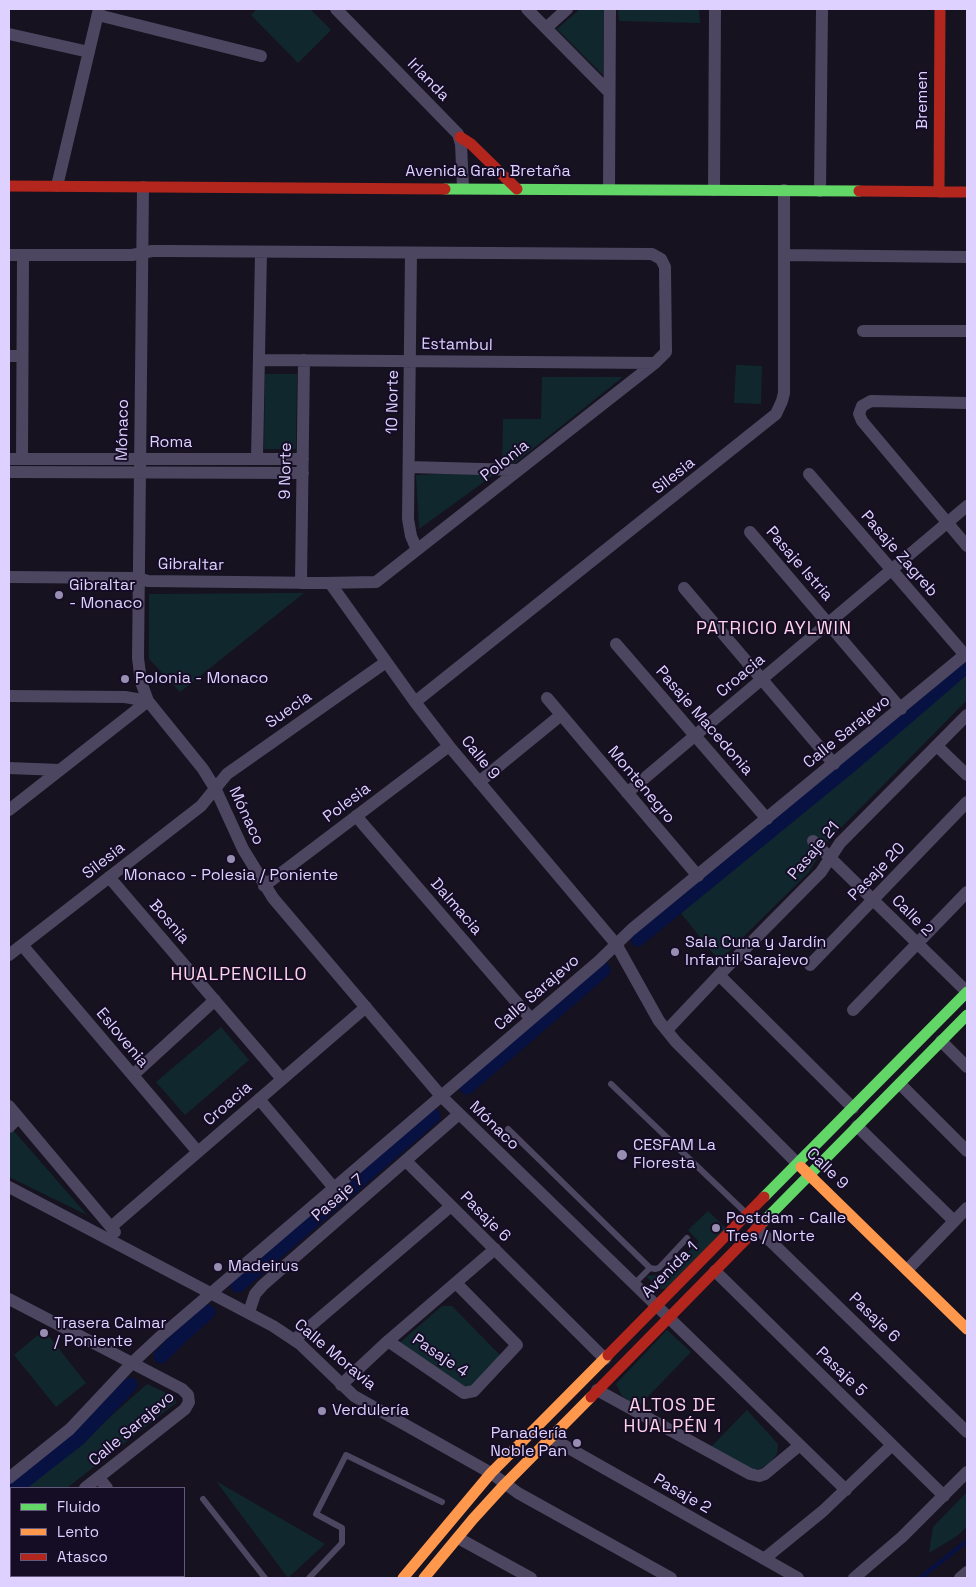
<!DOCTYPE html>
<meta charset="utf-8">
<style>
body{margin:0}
#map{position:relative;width:976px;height:1587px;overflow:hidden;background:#16121f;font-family:"Space Grotesk",sans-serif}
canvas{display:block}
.frame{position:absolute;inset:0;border:10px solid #ded0ff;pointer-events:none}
.legend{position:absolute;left:10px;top:1487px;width:175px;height:90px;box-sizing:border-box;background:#150c25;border:1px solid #655a7c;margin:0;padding:6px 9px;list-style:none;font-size:15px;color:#ded0ff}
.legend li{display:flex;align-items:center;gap:10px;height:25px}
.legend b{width:25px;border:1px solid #655a7c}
</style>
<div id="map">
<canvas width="976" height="1587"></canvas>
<div class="frame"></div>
<ul class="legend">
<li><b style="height:6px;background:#63d668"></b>Fluido</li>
<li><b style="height:6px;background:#ff974d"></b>Lento</li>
<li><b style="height:6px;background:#b3261e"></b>Atasco</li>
</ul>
</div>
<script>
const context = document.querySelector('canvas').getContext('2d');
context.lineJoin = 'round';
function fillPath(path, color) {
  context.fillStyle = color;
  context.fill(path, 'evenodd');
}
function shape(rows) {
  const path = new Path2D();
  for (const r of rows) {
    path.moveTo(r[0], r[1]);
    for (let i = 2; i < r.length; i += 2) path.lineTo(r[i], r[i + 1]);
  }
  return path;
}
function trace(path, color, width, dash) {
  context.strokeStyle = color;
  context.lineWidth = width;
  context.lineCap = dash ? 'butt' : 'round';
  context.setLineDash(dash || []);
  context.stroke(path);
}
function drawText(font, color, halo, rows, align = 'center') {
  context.font = font + ' "Space Grotesk",sans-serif';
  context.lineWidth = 4;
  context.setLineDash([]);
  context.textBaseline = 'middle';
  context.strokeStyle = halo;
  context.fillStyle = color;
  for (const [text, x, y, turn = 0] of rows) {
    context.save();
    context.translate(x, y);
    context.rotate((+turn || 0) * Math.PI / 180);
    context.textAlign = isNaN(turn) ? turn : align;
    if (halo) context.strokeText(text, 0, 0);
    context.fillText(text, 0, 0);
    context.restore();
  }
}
fillPath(shape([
 [257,9,310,9,331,30,298,63,251,15],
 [580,9,604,9,603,75,557,29],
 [618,9,699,9,700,23,619,21],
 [736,365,762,366,761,404,734,403],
 [265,374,297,374,296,449,264,449],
 [542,377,623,377,515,463,502,463,503,419,541,419],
 [499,471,419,529,416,475],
 [304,593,180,692,149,659,149,594],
 [967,658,967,700,827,842,809,872,719,961,676,907],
 [221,1027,249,1060,185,1115,156,1082],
 [13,1130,87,1215,9,1177,9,1133],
 [708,1211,728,1230,670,1289,659,1289,646,1276,667,1274,699,1242,688,1230],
 [442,1306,452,1306,500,1355,473,1388,465,1389,397,1345],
 [44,1330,86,1383,56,1407,14,1355],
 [667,1330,691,1352,638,1407,622,1396,616,1384],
 [147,1384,175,1397,176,1403,67,1488,24,1488,81,1443],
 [747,1410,778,1444,777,1454,770,1463,760,1469,748,1469,711,1447],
 [216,1481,325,1544,288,1578],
 [967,1492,967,1527,957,1536,929,1553,933,1527]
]), '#10282d');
trace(shape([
 [920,1578,967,1541]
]), '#071142', 4.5);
trace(shape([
 [638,939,846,769,967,665],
 [467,1087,603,970],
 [238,1285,433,1116],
 [161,1356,180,1337,208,1312],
 [15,1488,79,1438,130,1385]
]), '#071142', 15);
trace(shape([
 [611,1084,747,1214],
 [508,1129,650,1268],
 [634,1284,650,1268,655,1269,659,1268,687,1238],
 [203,1499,265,1578],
 [90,1576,92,1578],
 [309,1578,342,1543,342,1528,316,1514,346,1455,442,1502]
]), '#4c4661', 6);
trace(shape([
 [336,9,458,134,461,144,463,188],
 [527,9,609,92],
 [98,15,261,56],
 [546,28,567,9],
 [9,34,89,52],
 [57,186,99,9],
 [143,187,138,658,141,682,148,701,203,769,216,790,243,849,273,898,441,1096,846,1490],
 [609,189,610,9],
 [714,190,715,9],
 [820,191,822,9],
 [411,253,408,519,411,536,417,550],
 [9,255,132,255,152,251,166,251,652,254,661,259,665,267,666,352,655,363,376,582,323,583,148,581,138,578,9,577],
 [784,255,967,257],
 [863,331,967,331],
 [9,356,22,356],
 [259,360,655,363],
 [967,403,871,401,862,406,859,414,862,421,967,546],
 [9,459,303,459],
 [22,459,23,255],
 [257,459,261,252],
 [409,467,519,470],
 [9,472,303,473],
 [809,474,965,655],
 [750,532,901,709],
 [301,583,304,360],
 [330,583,415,702,449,746,616,944,659,1021,676,1042,798,1164],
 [684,588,834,764],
 [616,644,767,819],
 [9,696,125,697,148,701],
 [547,698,698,876],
 [415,702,776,414,782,401,784,393,784,190],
 [937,746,967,775],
 [9,768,60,770],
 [479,782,561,715],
 [627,793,967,506],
 [9,810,148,701],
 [356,816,531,1019],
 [813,841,967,992],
 [109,877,282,1079],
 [264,886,449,746],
 [22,945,198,1152],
 [9,955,201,806,227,774,386,662],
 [810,965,967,802],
 [719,975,853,1108],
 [853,1010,967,892],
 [667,1030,719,975,821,872,840,843,967,715],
 [941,1041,967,1067],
 [133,1075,215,1000],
 [900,1084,967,1151],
 [259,1099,334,1188],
 [9,1106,115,1232],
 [857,1126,954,1221],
 [9,1127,18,1118],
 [406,1161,605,1359],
 [9,1187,273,1326,300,1344,354,1396,491,1473,518,1493,671,1578],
 [111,1227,366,1007],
 [757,1228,967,1432],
 [907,1270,967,1208],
 [715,1271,944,1496],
 [9,1299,182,1389,188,1395,189,1402,185,1409,85,1488],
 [249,1312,255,1294,263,1285,459,1114],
 [294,1340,451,1206],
 [388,1341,464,1393,474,1391,517,1345,456,1283],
 [341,1385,388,1341,495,1249],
 [597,1390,750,1474,759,1476,765,1474,800,1445],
 [551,1438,798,1578],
 [9,1478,70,1429,132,1363,161,1336,599,961,631,930,967,653],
 [99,1478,107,1488],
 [458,1538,531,1578],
 [9,1547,11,1545],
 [764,1559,823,1511,892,1445],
 [175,1576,177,1578],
 [854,1578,902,1537,967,1472],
 [960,1578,967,1572]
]), '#4c4661', 12);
trace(shape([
 [445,189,859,191],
 [764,1197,967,992],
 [762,1223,967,1015]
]), '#63d668', 11);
trace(shape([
 [801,1167,967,1329],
 [403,1578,491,1473,608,1355],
 [424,1578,473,1519,505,1484,591,1397]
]), '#ff974d', 11);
trace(shape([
 [460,137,471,144,517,189],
 [9,186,445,189],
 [859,191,967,192],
 [939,192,940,9],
 [608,1355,764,1197],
 [591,1397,762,1223]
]), '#b3261e', 11);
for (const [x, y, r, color] of [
 [59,595,5,"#988eb1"],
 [125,679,5,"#988eb1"],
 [231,859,5,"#988eb1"],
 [675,952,5,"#988eb1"],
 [622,1155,6,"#988eb1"],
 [716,1228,5,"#988eb1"],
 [218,1267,5,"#988eb1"],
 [44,1333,5,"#988eb1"],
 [322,1411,5,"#988eb1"],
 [577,1443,5,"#988eb1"]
]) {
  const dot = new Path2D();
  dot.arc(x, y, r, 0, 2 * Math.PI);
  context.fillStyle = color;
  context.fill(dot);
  trace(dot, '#150c25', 2);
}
drawText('16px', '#ded0ff', '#150c25', [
 ["Irlanda",428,80,46],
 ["Bremen",923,100,-90],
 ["Avenida Gran Bretaña",488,172],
 ["Estambul",457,345,1],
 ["10 Norte",393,402,-89],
 ["Mónaco",123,430,-89],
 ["Roma",171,443],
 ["Polonia",505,461,-38],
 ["9 Norte",286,471,-89],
 ["Silesia",674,476,-38],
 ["Pasaje Zagreb",899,554,49],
 ["Pasaje Istria",799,564,49],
 ["Gibraltar",191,565,1],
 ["Croacia",741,676,-40],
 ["Suecia",289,710,-35],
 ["Pasaje Macedonia",704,721,49],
 ["Calle Sarajevo",847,732,-39],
 ["Calle 9",480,758,51],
 ["Montenegro",641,785,50],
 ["Polesia",347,803,-37],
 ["Mónaco",246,816,65],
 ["Pasaje 21",814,851,-50],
 ["Silesia",104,861,-38],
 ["Pasaje 20",877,872,-46],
 ["Dalmacia",456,907,49],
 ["Calle 2",912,916,45],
 ["Bosnia",169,922,49],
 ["Calle Sarajevo",537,993,-41],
 ["Eslovenia",122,1038,50],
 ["Croacia",228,1104,-41],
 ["Mónaco",494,1126,44],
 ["Calle 9",827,1169,44],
 ["Pasaje 7",338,1198,-41],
 ["Pasaje 6",485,1217,45],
 ["Avenida 1",670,1270,-45],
 ["Pasaje 6",874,1318,44],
 ["Calle Moravia",335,1355,40],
 ["Pasaje 4",440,1356,34],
 ["Pasaje 5",841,1372,44],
 ["Calle Sarajevo",132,1429,-40],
 ["Pasaje 2",682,1494,30]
]);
drawText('16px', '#ded0ff', '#150c25', [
 ["Gibraltar",69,586],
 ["- Monaco",69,604],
 ["Polonia - Monaco",135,679],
 ["Monaco - Polesia / Poniente",231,876,"center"],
 ["Sala Cuna y Jardín",685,943],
 ["Infantil Sarajevo",685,961],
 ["CESFAM La",633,1146],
 ["Floresta",633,1164],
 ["Postdam - Calle",726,1219],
 ["Tres / Norte",726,1237],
 ["Madeirus",228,1267],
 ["Trasera Calmar",54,1324],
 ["/ Poniente",54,1342],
 ["Verdulería",332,1411],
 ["Panadería",567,1434,"right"],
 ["Noble Pan",567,1452,"right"]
], 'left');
context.letterSpacing = '1px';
drawText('18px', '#ffd2e7', '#150c25', [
 ["PATRICIO AYLWIN",774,629],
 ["HUALPENCILLO",239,975],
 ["ALTOS DE",673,1406],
 ["HUALPÉN 1",673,1427]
]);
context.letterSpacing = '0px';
</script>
